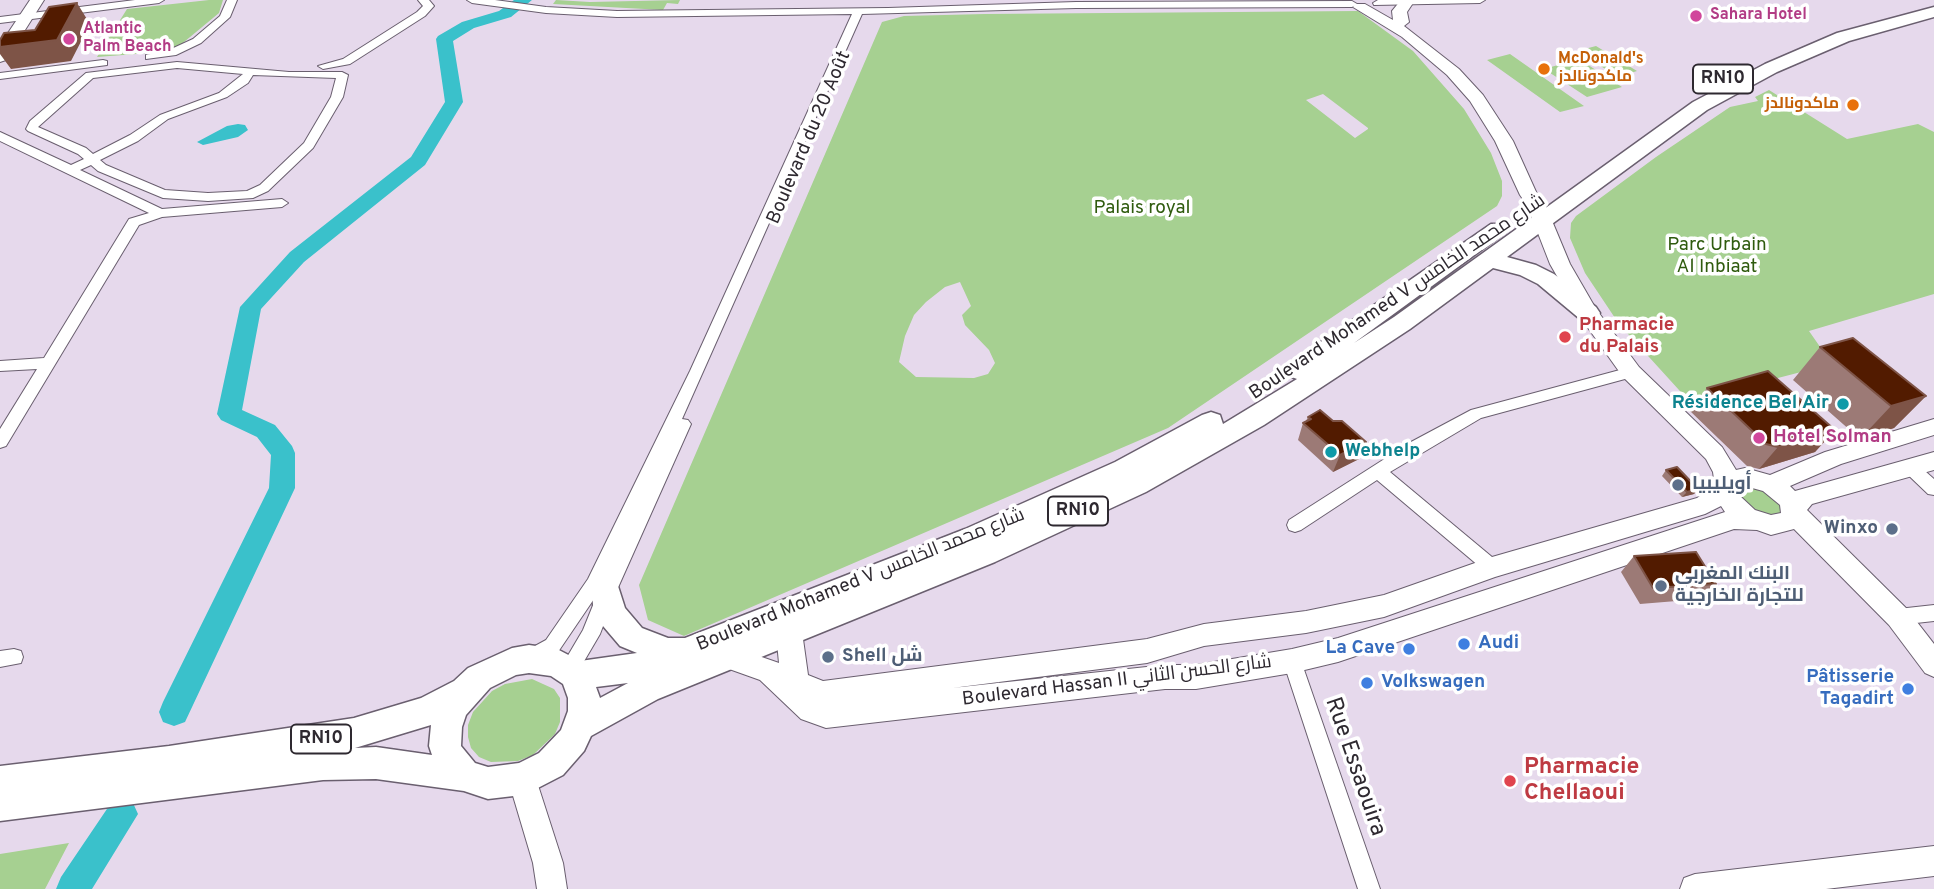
<!DOCTYPE html>
<meta charset="utf-8">
<style>
body{margin:0}
canvas{display:block;background:#e6d9ec}
</style>
<canvas width="1934" height="889"></canvas>
<script>
const context = document.querySelector('canvas').getContext('2d');
context.lineJoin = 'round';
function fillPath(path, color) {
  context.fillStyle = color;
  context.fill(path, 'evenodd');
}
function shape(rows) {
  const path = new Path2D();
  for (const r of rows) {
    path.moveTo(r[0], r[1]);
    for (let i = 2; i < r.length; i += 2) path.lineTo(r[i], r[i + 1]);
  }
  return path;
}
function trace(path, color, width, dash) {
  context.strokeStyle = color;
  context.lineWidth = width;
  context.lineCap = dash ? 'butt' : 'round';
  context.setLineDash(dash || []);
  context.stroke(path);
}
function drawText(font, color, halo, rows, align = 'center') {
  context.font = font + ' Overpass,Cairo,sans-serif';
  context.lineWidth = 7;
  context.setLineDash([]);
  context.textBaseline = 'middle';
  context.strokeStyle = halo;
  context.fillStyle = color;
  for (const [text, x, y, turn = 0] of rows) {
    context.save();
    context.translate(x, y);
    context.rotate((+turn || 0) * Math.PI / 180);
    context.textAlign = isNaN(turn) ? turn : align;
    if (halo) context.strokeText(text, 0, 0);
    context.fillText(text, 0, 0);
    context.restore();
  }
}
fillPath(shape([
 [209,0,223,0,219,13,178,47,162,52,97,57,127,9],
 [556,0,590,2,680,0,678,4,667,3,663,10,553,4],
 [1358,11,1413,51,1464,109,1491,153,1502,181,1502,196,1497,206,1168,428,684,636,648,620,639,585,882,22,904,16,985,14],
 [1323,94,1368,128,1368,129,1355,138,1306,100],
 [960,282,971,306,962,315,965,325,989,350,995,363,988,374,974,378,916,377,899,362,905,336,914,315,926,302,945,287],
 [1596,46,1637,71,1618,77,1577,51],
 [1510,54,1584,106,1560,112,1487,60],
 [1579,59,1622,87,1587,97,1544,69],
 [1769,90,1847,139,1918,124,1934,132,1934,294,1809,331,1832,364,1689,401,1619,324,1585,273,1570,238,1571,223,1576,216,1656,157,1730,107,1758,101,1755,97],
 [1746,482,1785,502,1779,519,1742,508,1736,487],
 [532,679,554,689,560,698,560,722,555,734,533,755,518,761,491,762,479,757,471,748,468,737,468,725,473,712,492,691,505,684],
 [69,843,45,889,0,889,0,854]
]), '#a6d091');
fillPath(shape([
 [238,124,245,125,248,130,238,137,203,145,197,142,227,126]
]), '#3ac1cb');
fillPath(shape([
 [514,0,532,0,511,17,474,28,453,41,463,102,425,165,304,262,261,309,242,410,275,425,292,446,295,453,295,488,185,722,174,726,163,722,159,712,163,702,269,488,271,455,257,437,221,420,217,414,240,307,290,252,411,157,445,102,436,39,438,36,462,22,499,11,514,0],
 [122,798,133,803,138,814,92,889,56,889,61,877,111,803,122,798]
]), '#3ac1cb');
const street = shape([
 [135,0,164,0,159,3,0,23,0,17,135,0],
 [227,0,237,0,230,17,201,43,176,55,146,59,146,55,169,50,193,39,220,16,227,0],
 [418,0,429,0,434,6,425,16,350,64,323,69,318,66,343,59,417,12,423,6,418,0],
 [467,0,495,0,546,7,617,11,888,8,1076,2,1352,1,1357,4,1352,7,1076,8,862,14,682,419,688,420,691,424,616,592,600,634,576,675,569,677,562,675,560,669,583,630,598,593,558,652,531,666,524,664,522,658,524,652,546,640,588,579,690,371,852,14,617,17,546,13,472,3,467,0],
 [1378,0,1485,0,1480,3,1374,5,1373,3,1378,0],
 [103,60,107,61,107,65,0,79,0,73,103,60],
 [177,62,289,72,342,72,348,75,343,97,313,148,268,191,253,198,208,201,163,198,98,171,91,165,80,170,162,209,282,199,288,203,282,207,162,217,139,225,6,446,0,448,0,429,37,369,0,371,0,361,44,358,129,219,149,213,0,141,0,132,71,165,84,159,78,154,28,131,26,129,30,121,86,73,177,62],
 [177,68,243,74,219,93,160,115,130,135,93,154,86,148,38,127,93,78,177,68],
 [253,75,336,78,331,97,304,143,260,185,247,191,208,193,165,190,106,165,100,160,138,141,168,119,227,97,248,83,253,75],
 [1631,367,1636,368,1638,372,1636,376,1481,418,1390,472,1498,562,1501,567,1498,572,1492,574,1486,572,1377,480,1301,530,1295,532,1289,530,1287,525,1289,520,1411,442,1471,410,1631,367],
 [1911,462,1917,464,1934,479,1934,495,1928,494,1905,472,1903,468,1905,464,1911,462],
 [1934,605,1934,621,1898,625,1892,622,1889,617,1892,612,1898,609,1934,605],
 [14,649,21,651,23,657,21,663,0,667,0,651,14,649],
 [1292,653,1299,655,1301,661,1380,889,1358,889,1283,661,1285,655,1292,653]
]);
const secondary = shape([
 [30,0,44,0,6,60,0,62,0,45,30,0],
 [1401,0,1411,0,1413,3,1407,12,1409,22,1404,26,1459,69,1483,95,1513,141,1537,194,1545,204,1570,264,1596,309,1639,367,1722,447,1736,470,1745,468,1770,475,1825,452,1934,419,1934,435,1841,464,1790,486,1795,491,1934,452,1934,470,1812,504,1807,510,1907,609,1934,644,1934,677,1925,673,1889,625,1794,529,1771,535,1757,530,1734,529,1338,662,1292,673,1196,689,1165,689,826,728,801,719,760,680,718,665,714,657,718,649,727,645,779,663,776,632,780,624,789,621,798,624,802,632,808,675,823,681,1147,639,1204,624,1306,611,1384,595,1492,557,1697,498,1715,486,1713,472,1706,459,1623,377,1581,318,1550,264,1527,205,1520,195,1495,141,1470,101,1447,75,1402,37,1353,7,1355,4,1365,4,1393,20,1392,11,1401,0],
 [1745,486,1763,491,1780,505,1781,513,1771,515,1755,510,1740,496,1739,488,1745,486],
 [1721,506,1725,512,1338,638,1292,649,1196,665,1165,665,952,688,1147,663,1204,646,1306,633,1384,617,1495,577,1705,514,1721,506],
 [522,765,532,769,536,779,563,863,567,889,537,889,533,863,508,779,512,769,522,765],
 [1934,846,1934,876,1826,889,1680,889,1684,878,1695,874,1934,846]
]);
const primary = shape([
 [1934,7,1934,17,1849,41,1777,72,1707,110,1507,257,1536,265,1554,274,1596,307,1600,313,1596,319,1588,321,1580,319,1538,284,1520,275,1493,268,1410,329,1264,425,1146,492,995,562,658,699,591,736,584,751,563,775,534,790,522,795,488,799,464,791,376,779,323,780,0,821,0,766,169,746,354,718,421,698,454,681,468,668,512,648,529,645,557,649,580,661,637,653,620,646,603,626,593,605,592,592,597,583,607,580,617,583,625,608,642,628,668,638,685,638,965,529,1115,462,1202,415,1211,412,1220,415,1223,424,1297,379,1289,376,1286,370,1289,364,1491,224,1507,224,1510,229,1354,343,1394,317,1693,102,1765,64,1837,33,1934,7],
 [529,673,551,676,563,684,568,698,568,711,561,730,539,753,519,763,488,767,475,763,461,746,462,727,466,715,490,688,516,675,529,673],
 [628,683,600,698,596,687,628,683],
 [431,725,429,746,432,755,376,747,355,748,431,725]
]);
trace(street, '#6a5f6f', 2);
trace(secondary, '#6a5f6f', 2);
trace(primary, '#6a5f6f', 3);
fillPath(street, '#fff');
fillPath(secondary, '#fff');
fillPath(primary, '#fff');
fillPath(shape([
 [1820,347,1926,396,1894,428,1860,439,1793,380],
 [1707,388,1835,430,1815,452,1759,469,1747,466,1690,411],
 [1308,417,1359,459,1333,472,1298,440,1303,423,1306,421],
 [1666,470,1698,489,1694,494,1682,497,1662,476],
 [1634,556,1716,584,1701,599,1640,604,1621,572]
]), '#9c7a76');
fillPath(shape([
 [77,3,90,24,71,61,11,69,0,54,0,47,57,40],
 [1926,396,1894,428,1860,439,1891,406],
 [1835,430,1815,452,1759,469,1778,447],
 [1366,442,1359,459,1333,472,1340,455],
 [1698,489,1694,494,1682,497,1687,492]
]), '#7e5447');
const building = shape([
 [77,3,57,40,0,47,0,40,4,33,35,30,49,7,77,3],
 [1853,338,1926,396,1891,406,1820,347,1853,338],
 [1768,371,1835,430,1778,447,1766,444,1707,388,1768,371],
 [1320,410,1333,421,1342,421,1366,442,1340,455,1303,423,1311,419,1308,417,1320,410],
 [1677,467,1698,489,1687,492,1666,470,1677,467],
 [1696,552,1716,584,1653,588,1634,556,1696,552]
]);
fillPath(building, '#521b00');
trace(building, '#7e5447', 2);
for (const [x, y, r, color] of [
 [1696,16,7,"#d1479c"],
 [69,39,7,"#d1479c"],
 [1544,69,7,"#e8710a"],
 [1853,105,7,"#e8710a"],
 [1565,337,7,"#e0444e"],
 [1843,404,7,"#0f9aa8"],
 [1759,438,7,"#d1479c"],
 [1331,452,7,"#0f9aa8"],
 [1678,485,7,"#5c6f8a"],
 [1892,529,7,"#5c6f8a"],
 [1661,586,7,"#5c6f8a"],
 [1464,644,7,"#3f7fe0"],
 [1409,649,7,"#3f7fe0"],
 [828,657,7,"#5c6f8a"],
 [1367,683,7,"#3f7fe0"],
 [1908,689,7,"#3f7fe0"],
 [1510,781,7,"#e0444e"]
]) {
  const dot = new Path2D();
  dot.arc(x, y, r, 0, 2 * Math.PI);
  context.fillStyle = color;
  context.fill(dot);
  trace(dot, '#fff', 2.5);
}
drawText('bold 16px', '#b23c85', '#fff', [
 ["Sahara Hotel",1710,16],
 ["Atlantic",83,30],
 ["Palm Beach",83,48]
], 'left');
drawText('bold 16px', '#c56008', '#fff', [
 ["McDonald's",1558,60],
 ["ماكدونالدز",1558,78],
 ["ماكدونالدز",1839,105,"right"]
], 'left');
for (const [x, y, w] of [
 [1723,79,60],
 [1078,511,60],
 [321,739,60]
]) {
  const box = new Path2D();
  box.roundRect(x - w / 2, y - 14.5, w, 29, 5);
  context.fillStyle = '#fff';
  context.fill(box);
  trace(box, '#2e2930', 2);
}
drawText('bold 18px', '#2e2930', null, [
 ["RN10",1723,79],
 ["RN10",1078,511],
 ["RN10",321,739]
]);
drawText('19px', '#2e2930', '#fff', [
 ["Boulevard du 20 Août",810,138,-67],
 ["Boulevard Mohamed V شارع محمد الخامس",1398,298,-34],
 ["Boulevard Mohamed V شارع محمد الخامس",861,581,-22],
 ["Boulevard Hassan II شارع الحسن الثاني",1117,682,-7]
]);
drawText('19px', '#2f5b0e', '#fff', [
 ["Palais royal",1142,209],
 ["Parc Urbain",1717,246],
 ["Al Inbiaat",1717,268]
]);
drawText('bold 19px', '#be3a42', '#fff', [
 ["Pharmacie",1579,326],
 ["du Palais",1579,348]
], 'left');
drawText('bold 19px', '#0d838f', '#fff', [
 ["Résidence Bel Air",1829,404],
 ["Webhelp",1345,452,"left"]
], 'right');
drawText('bold 19px', '#b23c85', '#fff', [
 ["Hotel Solman",1773,438]
], 'left');
drawText('bold 19px', '#4e5e75', '#fff', [
 ["أويليبيا",1692,485],
 ["Winxo",1878,529,"right"],
 ["البنك المغربي",1675,575],
 ["للتجارة الخارجية",1675,597],
 ["Shell شل",842,657]
], 'left');
drawText('bold 19px', '#366cbe', '#fff', [
 ["Audi",1478,644],
 ["La Cave",1395,649,"right"],
 ["Pâtisserie",1894,678,"right"],
 ["Tagadirt",1894,700,"right"],
 ["Volkswagen",1381,683]
], 'left');
drawText('23px', '#2e2930', '#fff', [
 ["Rue Essaouira",1354,767,71]
]);
drawText('bold 23px', '#be3a42', '#fff', [
 ["Pharmacie",1524,768],
 ["Chellaoui",1524,794]
], 'left');
</script>
